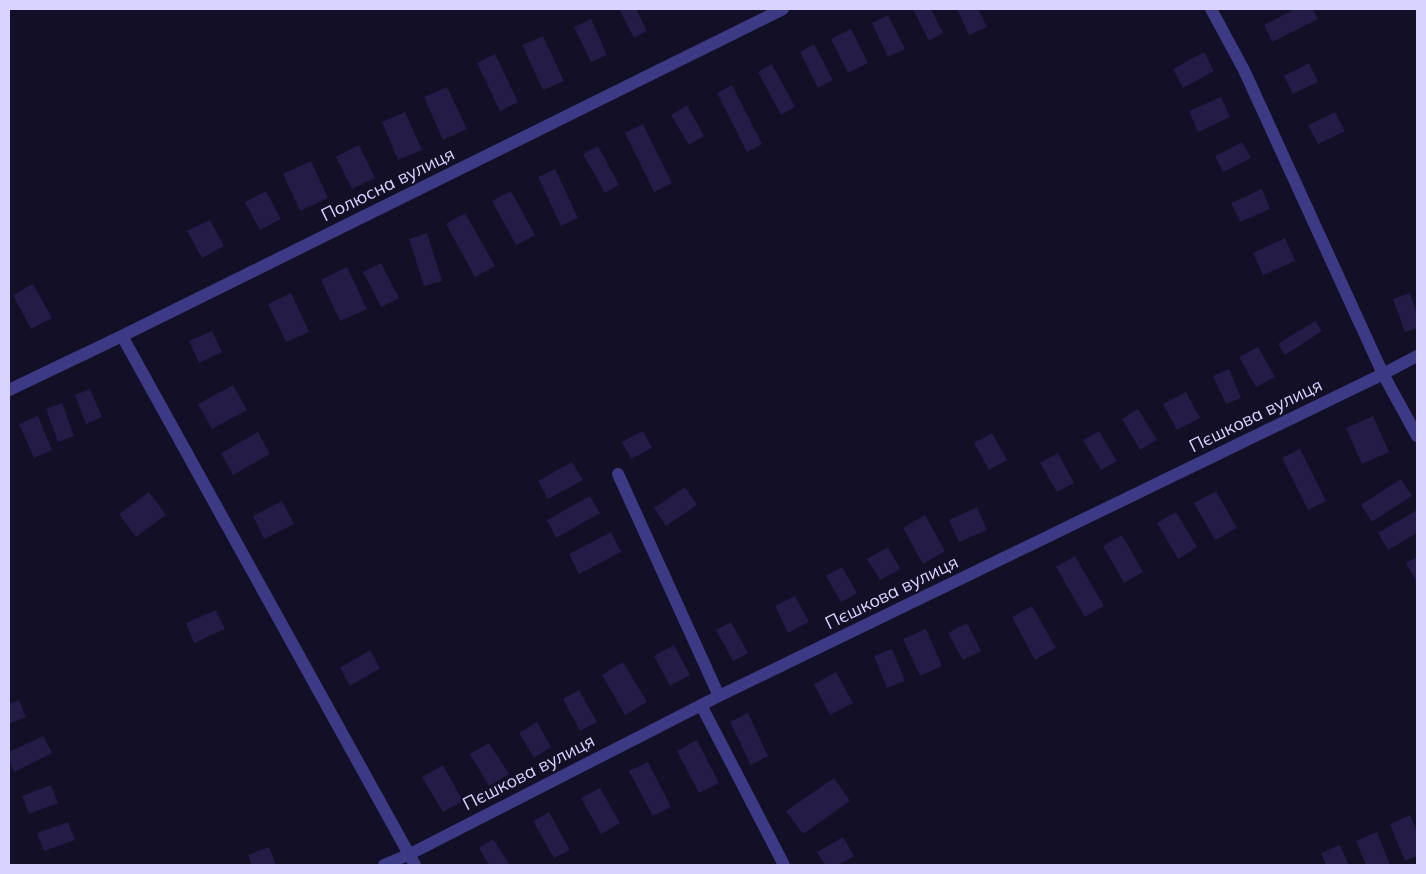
<!DOCTYPE html>
<meta charset="utf-8">
<style>
body{margin:0}
#map{position:relative;width:1426px;height:874px;overflow:hidden;background:#130f26;font-family:Mulish,sans-serif}
canvas{display:block}
.frame{position:absolute;inset:0;border:10px solid #d9d4ff;pointer-events:none}
</style>
<div id="map">
<canvas width="1426" height="874"></canvas>
<div class="frame"></div>
</div>
<script>
const context = document.querySelector('canvas').getContext('2d');
context.lineJoin = 'round';
function fillPath(path, color) {
  context.fillStyle = color;
  context.fill(path, 'evenodd');
}
function shape(rows) {
  const path = new Path2D();
  for (const r of rows) {
    path.moveTo(r[0], r[1]);
    for (let i = 2; i < r.length; i += 2) path.lineTo(r[i], r[i + 1]);
  }
  return path;
}
function trace(path, color, width, dash) {
  context.strokeStyle = color;
  context.lineWidth = width;
  context.lineCap = dash ? 'butt' : 'round';
  context.setLineDash(dash || []);
  context.stroke(path);
}
function drawText(font, color, halo, rows, align = 'center') {
  context.font = font + ' Mulish,sans-serif';
  context.lineWidth = 4.5;
  context.setLineDash([]);
  context.textBaseline = 'middle';
  context.strokeStyle = halo;
  context.fillStyle = color;
  for (const [text, x, y, turn = 0] of rows) {
    context.save();
    context.translate(x, y);
    context.rotate((+turn || 0) * Math.PI / 180);
    context.textAlign = isNaN(turn) ? turn : align;
    if (halo) context.strokeText(text, 0, 0);
    context.fillText(text, 0, 0);
    context.restore();
  }
}
fillPath(shape([
 [619,9,636,9,647,31,634,38],
 [913,9,931,9,943,33,929,41],
 [957,9,978,9,987,27,969,35],
 [1295,9,1313,9,1318,19,1272,42,1264,25],
 [888,15,905,49,888,57,872,23],
 [591,19,607,55,591,62,574,27],
 [851,29,868,63,848,73,831,39],
 [543,36,564,81,543,90,522,45],
 [814,44,833,80,818,88,800,52],
 [1204,52,1214,71,1183,88,1173,69],
 [495,54,518,102,500,111,477,63],
 [1309,63,1318,82,1293,94,1284,76],
 [772,64,795,107,781,115,758,72],
 [732,85,762,144,747,152,717,93],
 [447,87,467,129,443,140,424,97],
 [1221,97,1230,117,1198,132,1189,111],
 [687,105,704,136,689,145,671,115],
 [405,112,422,150,398,160,382,122],
 [1335,112,1345,131,1318,144,1308,125],
 [643,124,672,183,654,192,625,133],
 [1242,142,1251,158,1223,172,1215,156],
 [359,145,375,178,352,189,336,157],
 [598,146,619,185,605,193,583,154],
 [311,161,328,198,300,211,283,174],
 [555,169,578,218,561,226,538,177],
 [1262,189,1270,209,1240,222,1231,203],
 [266,191,281,219,260,230,245,202],
 [511,191,535,235,516,245,492,201],
 [465,213,495,266,475,277,446,224],
 [210,220,224,246,202,258,187,231],
 [427,233,442,281,424,286,409,239],
 [1285,238,1295,261,1263,275,1253,253],
 [381,263,399,298,381,307,363,272],
 [347,267,367,309,340,321,321,280],
 [33,284,52,318,31,329,13,295],
 [291,293,309,332,286,342,268,304],
 [1410,293,1417,314,1417,328,1405,332,1393,299],
 [1315,321,1322,331,1285,355,1278,344],
 [212,331,222,352,199,363,189,341],
 [1258,347,1275,377,1256,387,1239,357],
 [1229,369,1241,398,1226,404,1213,376],
 [233,385,247,410,212,429,198,404],
 [90,389,102,417,86,424,75,395],
 [1186,392,1200,418,1177,430,1163,404],
 [62,403,74,436,58,442,46,409],
 [1138,409,1157,440,1140,450,1122,419],
 [38,416,52,450,34,458,19,424],
 [1373,416,1389,452,1362,464,1346,428],
 [643,431,652,448,631,459,622,442],
 [1099,431,1117,461,1101,470,1083,440],
 [258,432,270,454,233,475,221,453],
 [992,433,1007,460,989,470,974,443],
 [1300,449,1326,501,1308,510,1282,458],
 [1058,453,1074,483,1057,492,1040,463],
 [572,462,583,480,548,499,538,481],
 [1401,479,1412,496,1372,522,1361,505],
 [685,487,697,505,666,526,654,508],
 [1216,491,1237,528,1215,540,1194,503],
 [149,492,166,515,136,537,119,514],
 [590,496,600,513,556,538,547,520],
 [282,501,294,524,264,539,253,516],
 [977,507,987,530,959,542,949,520],
 [1417,510,1417,533,1388,550,1378,533],
 [1176,512,1197,547,1178,559,1157,523],
 [925,515,945,551,923,564,903,528],
 [611,532,621,552,579,574,569,554],
 [1122,535,1143,572,1124,583,1103,546],
 [888,547,900,569,880,580,867,559],
 [1075,556,1104,606,1085,617,1056,567],
 [1417,557,1417,583,1406,563],
 [842,567,857,593,841,602,826,576],
 [795,596,809,622,788,633,775,606],
 [1032,606,1056,648,1035,660,1012,617],
 [216,610,225,629,194,643,186,623],
 [731,622,748,653,733,661,716,630],
 [967,623,981,651,963,660,948,633],
 [926,629,942,666,920,676,903,639],
 [674,645,690,675,670,686,654,656],
 [892,649,905,681,887,688,874,656],
 [370,650,380,668,350,686,340,668],
 [623,662,647,702,625,715,602,675],
 [836,672,853,703,830,715,814,684],
 [579,690,597,722,580,731,563,699],
 [19,700,26,717,9,724,9,704],
 [748,713,768,756,751,765,730,722],
 [537,722,551,747,534,758,519,733],
 [43,736,52,753,14,772,9,761,9,752],
 [697,740,719,783,699,793,677,751],
 [489,743,509,774,489,786,470,754],
 [648,762,671,807,653,816,629,771],
 [443,765,463,801,443,812,422,777],
 [834,778,850,801,803,834,786,811],
 [51,785,58,803,29,814,22,796],
 [600,788,620,823,601,834,581,798],
 [549,812,570,850,554,858,533,821],
 [1410,815,1417,831,1417,856,1405,861,1390,824],
 [68,822,75,840,44,851,37,833],
 [1377,832,1390,865,1366,865,1356,841],
 [843,837,854,856,838,865,825,865,817,852],
 [493,839,510,865,489,865,479,848],
 [1340,845,1349,865,1326,865,1321,853],
 [269,847,276,865,252,865,248,855]
]), '#241b47');
trace(shape([
 [122,336,415,865],
 [9,390,122,336,783,9],
 [618,474,719,696],
 [701,705,784,865],
 [384,865,410,854,719,696,1383,374,1417,356]
]), '#3d3a85', 12);
trace(shape([
 [1211,9,1244,70,1383,374,1417,436]
]), '#3d3a85', 12);
drawText('18px', '#d9d4ff', '#130f26', [
 ["Полюсна вулиця",388,185,-26],
 ["Пєшкова вулиця",1256,416,-26],
 ["Пєшкова вулиця",892,593,-26],
 ["Пєшкова вулиця",529,773,-27]
]);
</script>
